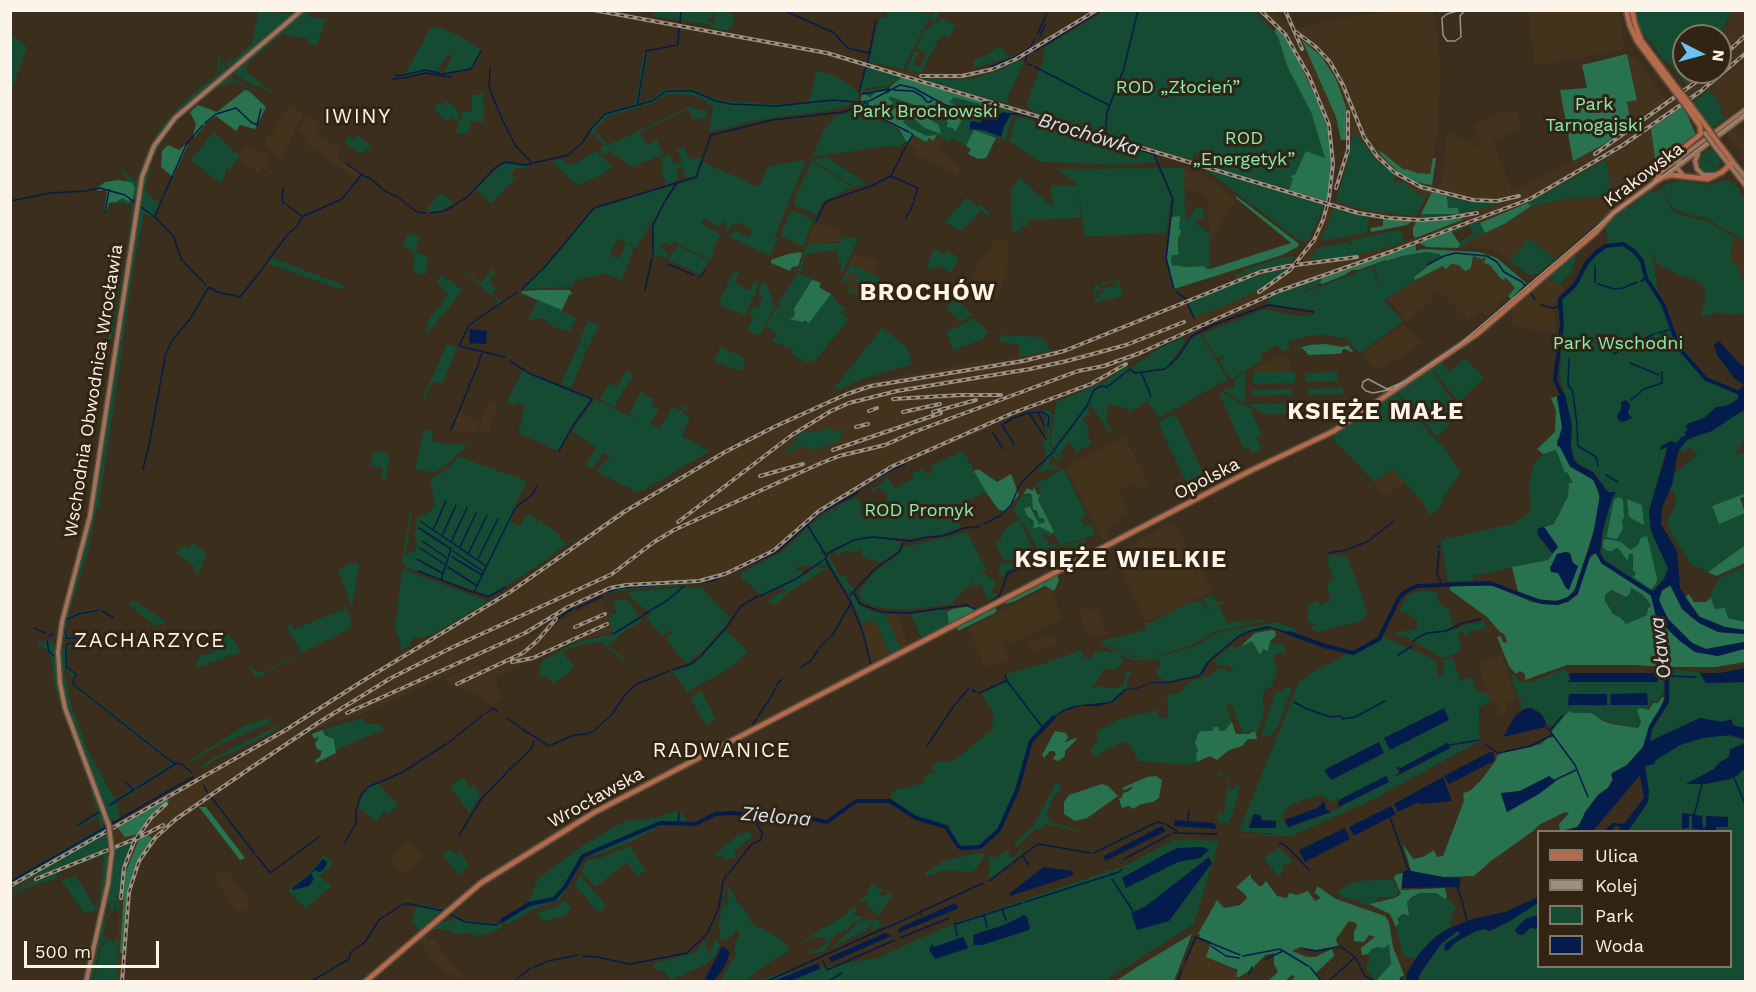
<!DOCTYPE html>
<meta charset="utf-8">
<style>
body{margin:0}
#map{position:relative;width:1756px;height:992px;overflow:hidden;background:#3b2e1d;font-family:"Work Sans",sans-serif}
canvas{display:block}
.frame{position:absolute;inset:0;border:12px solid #fcf3e9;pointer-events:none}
.legend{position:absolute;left:1537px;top:830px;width:195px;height:138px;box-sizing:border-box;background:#312413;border:2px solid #827769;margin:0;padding:8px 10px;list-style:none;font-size:18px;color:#fcf3e9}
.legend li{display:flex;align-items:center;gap:12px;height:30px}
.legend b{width:30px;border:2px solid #827769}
.north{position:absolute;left:1672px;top:24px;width:60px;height:60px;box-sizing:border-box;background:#312413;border:2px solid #827769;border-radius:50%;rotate:96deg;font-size:16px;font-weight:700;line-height:24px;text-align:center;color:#fcf3e9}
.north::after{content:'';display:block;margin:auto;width:21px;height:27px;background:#6bc3f2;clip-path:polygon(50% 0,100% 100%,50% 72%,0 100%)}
.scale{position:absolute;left:24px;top:941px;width:135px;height:27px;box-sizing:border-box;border:3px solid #fcf3e9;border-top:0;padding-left:8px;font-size:18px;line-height:21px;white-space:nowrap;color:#fcf3e9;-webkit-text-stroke:4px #312413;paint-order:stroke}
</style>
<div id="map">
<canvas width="1756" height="992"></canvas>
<div class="frame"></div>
<ul class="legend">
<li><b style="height:8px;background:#b66a4c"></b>Ulica</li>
<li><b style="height:8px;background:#9b9083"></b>Kolej</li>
<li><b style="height:16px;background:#144b32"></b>Park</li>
<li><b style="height:16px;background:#041c4b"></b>Woda</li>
</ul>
<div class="north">N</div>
<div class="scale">500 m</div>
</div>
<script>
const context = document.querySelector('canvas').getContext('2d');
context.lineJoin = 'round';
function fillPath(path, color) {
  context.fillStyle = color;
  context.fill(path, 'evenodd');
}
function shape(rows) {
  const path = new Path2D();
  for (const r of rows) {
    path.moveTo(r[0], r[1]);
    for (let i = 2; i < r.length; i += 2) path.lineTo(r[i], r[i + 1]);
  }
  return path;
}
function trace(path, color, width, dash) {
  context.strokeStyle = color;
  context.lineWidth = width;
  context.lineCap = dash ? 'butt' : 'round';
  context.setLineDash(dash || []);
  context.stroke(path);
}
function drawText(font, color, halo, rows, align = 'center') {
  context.font = font + ' "Work Sans",sans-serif';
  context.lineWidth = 6;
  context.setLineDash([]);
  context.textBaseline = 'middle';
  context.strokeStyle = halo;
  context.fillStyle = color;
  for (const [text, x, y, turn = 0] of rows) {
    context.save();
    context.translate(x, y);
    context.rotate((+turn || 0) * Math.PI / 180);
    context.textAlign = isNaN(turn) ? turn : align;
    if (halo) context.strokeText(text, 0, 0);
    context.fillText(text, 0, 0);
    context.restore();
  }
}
fillPath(shape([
 [1091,11,1105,11,1043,48,1043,45,1037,48,1037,45,1044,41,1045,38],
 [1259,11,1274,11,1285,22,1287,20,1283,11,1290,11,1296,26,1299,28,1323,23,1323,21,1389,11,1434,11,1441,72,1436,144,1428,184,1441,186,1447,135,1456,132,1457,136,1463,138,1465,142,1470,141,1473,147,1481,143,1473,124,1503,111,1505,114,1515,109,1521,124,1521,129,1493,141,1512,190,1525,186,1608,142,1631,125,1627,102,1637,100,1628,57,1635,56,1638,59,1665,100,1674,95,1683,106,1651,129,1656,173,1647,180,1610,188,1606,160,1542,196,1480,223,1479,221,1464,226,1265,297,1153,347,1106,381,1049,403,1016,413,985,430,896,467,872,483,820,512,773,552,739,569,706,581,628,585,611,589,569,609,555,621,551,620,544,624,517,645,356,716,331,723,299,737,177,822,161,836,146,854,135,875,129,898,123,981,117,981,120,885,123,869,134,841,11,892,11,883,290,725,378,668,516,586,622,509,738,442,864,383,984,360,986,363,1036,354,1065,348,1246,274,1279,265,1295,263,1313,239,1326,207,1334,208,1016,111,1016,105,1080,127,1107,133,1334,204,1336,201,1394,215,1419,218,1450,216,1493,206,1493,204,1469,202,1433,192,1431,195,1422,198,1378,161,1356,134,1352,137,1311,112,1278,37,1274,31,1278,27],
 [1334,209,1390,220,1416,222,1461,217,1462,221,1375,251,1312,260,1311,258,1327,229],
 [1528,11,1619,11,1624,49,1535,66],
 [1733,11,1745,11,1745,56,1717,81,1745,61,1745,103,1725,119,1722,115,1719,102,1709,89,1714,87,1713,85,1689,104,1680,91,1697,72,1720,72,1719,36,1728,23],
 [1031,48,1029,52,1020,60,986,75,953,80,928,79,928,81,1013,106,1013,110,1011,111,867,67,868,63,896,70,932,75,975,73,1004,64],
 [289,105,303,114,297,126,292,126,295,128,281,162,278,161,280,156,264,147,268,136,258,130,271,136],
 [309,117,311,117,320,125,316,130,340,150,336,157,360,174,355,179,305,143,308,138,298,131],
 [1734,128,1745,142,1745,162,1739,153,1740,151,1726,134],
 [914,135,933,140,936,136,943,141,938,151,964,169,963,171,960,170,957,175,914,154,916,149,908,144],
 [247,147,251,149,252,148,268,157,265,161,268,163,267,168,274,173,273,175,262,167,258,173,238,159],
 [1184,168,1200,172,1236,199,1209,243,1208,201,1205,195,1184,187],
 [1609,196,1615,198,1619,206,1555,259,1529,239,1510,261,1496,250,1475,247,1460,248,1473,238,1506,223,1531,206,1567,199],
 [815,222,840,231,841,241,807,245],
 [1733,237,1745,243,1745,280,1742,280,1738,268,1730,258],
 [995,240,1007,240,1007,264,1003,268,1007,274,1007,281,1004,277,1001,277,1004,284,1001,288,1002,289,987,305,976,294,984,286,972,274],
 [855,253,878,263,874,274,881,277,870,301,847,291,850,283,842,281],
 [1473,254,1487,256,1515,288,1487,317,1480,310,1468,321,1437,289,1431,295,1435,299,1407,322,1388,299,1415,280,1443,266,1451,264,1459,265,1465,271,1468,270,1472,266],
 [1549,275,1560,287,1561,286,1565,289,1557,298,1556,305,1553,308,1541,305,1553,309,1555,313,1555,333,1512,326,1512,307],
 [1403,324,1422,342,1393,362,1391,360,1377,371,1362,354],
 [1286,355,1289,355,1290,372,1254,372,1254,368,1278,356,1279,358],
 [491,400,498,404,489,432,480,433,478,430],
 [459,413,480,421,475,433,452,431],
 [1125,437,1149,484,1139,489,1134,483,1119,491,1129,514,1118,519,1119,522,1104,529,1110,541,1108,542,1103,540,1066,468,1086,456],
 [1392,469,1405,483,1384,497,1374,482],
 [1174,522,1212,591,1151,621,1145,619,1116,561,1118,560,1116,556,1119,550,1129,545,1130,546,1135,544,1134,542],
 [1050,586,1063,618,1013,644,1011,640,1003,644,1010,662,984,666,975,648,977,646,971,634,966,630],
 [600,600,604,605,613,632,579,640,495,678,503,700,494,704,490,705,474,693,442,680,520,645,550,622,554,625],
 [1084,607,1093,611,1098,609,1108,635,1090,637,1078,610],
 [885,614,895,614,909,645,900,650],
 [876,620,890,655,873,664,862,626],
 [1053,634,1057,643,1033,653,1029,643],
 [1502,655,1516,700,1505,703,1506,713,1500,715,1496,703,1492,704,1487,692,1478,663],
 [409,841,423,857,403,875,389,859],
 [227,869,251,905,237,913,213,875],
 [425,935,428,940,434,940,464,980,462,981,459,981,451,972,447,976,440,968,419,941],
 [1196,939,1210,945,1206,957,1238,971,1236,977,1265,981,1180,981]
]), '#44331c');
fillPath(shape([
 [258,11,291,14,295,11,299,11,233,66,230,67,234,65,277,29,233,64,228,66,225,60,233,63,234,61,230,61,228,58,233,60,252,44],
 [304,11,311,11,306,16,326,19,317,45,306,44,309,40,306,38,289,36,284,33,249,62,245,70,272,92,278,91,273,93,262,88,261,84,260,87,255,86,237,76,234,72,236,68],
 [654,11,714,11,713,18,708,18,707,21,714,24,716,11,724,11,724,12,734,14,732,27,729,27,728,31,711,28,711,25,653,16],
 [887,11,913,11,931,14,903,69,869,62,878,23,881,17,886,18],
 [934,11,940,11,935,22,938,23,941,18,956,25,950,36,948,37,941,35,921,73,908,71,907,66,915,51,919,53,913,64,920,67,924,59,926,53,918,49,917,46,924,30,929,30,934,22,930,19],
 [1105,11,1255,11,1278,36,1288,68,1311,112,1326,159,1298,169,1295,175,1291,177,1294,178,1289,190,1208,166,1211,157,1210,156,1207,158,1194,153,1192,160,1034,112,1034,111,1026,106,1031,92,1030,91,1032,90,1043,61,1042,58,1044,59,1045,56,1043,48],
 [1636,11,1658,10,1732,11,1719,36,1684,36,1684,72,1697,72,1686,84,1669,63,1663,60,1656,51,1657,50,1640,30],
 [431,27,441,28,464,38,482,50,472,69,442,74,452,57,448,54,438,70,440,71,439,73,426,71,404,76],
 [11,34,27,47,11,92],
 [999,46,1009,57,975,68,973,60,986,55],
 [213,50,221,60,219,63,221,70,206,84,222,71,221,62,226,68,225,71,179,110,159,134,143,165,135,202,132,199,131,182,127,180,120,168,136,182,148,149,163,125,181,105,218,72,218,58],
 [648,53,639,103,652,99,660,91,668,89,695,90,706,96,724,101,772,104,809,102,817,70,837,77,852,87,858,93,857,103,826,111,757,120,709,132,713,105,707,104,707,101,693,95,666,94,653,103,609,116,594,130,608,145,689,107,707,111,707,118,693,119,688,109,640,132,646,145,657,140,663,154,633,167,609,151,604,156,600,149,605,145,592,132,588,131,605,113,631,105,635,102,644,54],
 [1020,60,1024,62,1006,101,1010,102,1011,105,927,81,928,78,953,80,974,78,995,72],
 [867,67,899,76,898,80,886,86,867,88,861,94,860,89],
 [230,76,244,85,259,90,254,90,233,81,214,89,182,115,167,131,152,160,145,190,159,204,154,217,144,214,133,270,123,342,120,341,120,344,123,345,99,505,125,523,99,507,97,508,87,556,68,616,95,609,100,609,100,611,75,616,68,620,66,630,69,636,85,638,65,638,61,634,64,621,85,544,92,511,139,207,150,213,139,205,144,175,155,147,172,123,226,77],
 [902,77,1014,112,1005,141,981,132,971,149,953,138,950,143,937,135,933,141,929,138,926,142,858,108,861,97,867,90,890,87],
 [1709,89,1719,102,1722,115,1725,119,1712,128,1693,102],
 [483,93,484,122,471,121,468,133,456,133,462,112,472,111,472,96],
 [447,101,459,112,457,123,451,117,446,121,435,110,437,102,442,106],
 [858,110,895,128,907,140,899,147,888,146,812,157,824,130,835,117],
 [1016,116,1056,127,1055,130,1057,127,1153,155,1157,162,1121,165,1039,162,1009,141],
 [213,132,240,156,230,170,225,168,225,177,220,183,191,160],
 [1356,134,1378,161,1395,175,1394,181,1404,182,1417,194,1425,196,1425,199,1415,216,1364,210,1336,201,1347,164,1352,137],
 [358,135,371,146,361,154,345,142,349,136,354,140],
 [684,147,690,160,702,157,696,176,686,179,682,167,676,169,679,180,666,184,661,168,664,167,660,158,669,154,674,164,682,162,677,150],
 [1708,149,1716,152,1720,160,1718,169,1711,173,1703,171,1699,164,1699,159,1704,160,1711,163,1715,169,1717,169,1709,161,1700,158],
 [596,151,613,167,604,172,605,174,577,185,551,161,562,159,570,166],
 [827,157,868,184,855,187,812,160],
 [806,160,775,236,778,238,770,256,729,237,734,230,749,237,752,229,738,223,731,226,725,234,723,233,728,224,723,221,719,227,704,218,701,223,721,235,713,248,714,256,711,260,674,242,671,245,664,242,660,248,668,252,665,258,653,255,653,228,656,218,677,185,697,178,703,162,759,187,768,167,773,165],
 [1606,160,1612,194,1618,199,1609,196,1567,199,1531,206,1527,203],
 [811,161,854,188,848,189,822,203,817,215,796,206,794,202],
 [508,163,528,166,523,169,516,168,511,173,514,178,518,176,491,204,476,189,502,164],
 [1197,165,1319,203,1324,207,1309,239,1306,242,1300,241,1205,169],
 [1158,168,1171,197,1166,233,1085,237,1078,187,1081,218,1028,220,1028,226,1021,226,1021,231,1013,231,1012,221,1024,220,1011,220,1011,190,1020,178,1051,206,1053,206,1050,185,1077,186,1078,184,1057,169],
 [1160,168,1184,168,1185,216,1189,219,1196,208,1201,207,1203,209,1203,218,1194,222,1209,233,1210,269,1205,269,1205,266,1187,267,1172,265,1171,259,1172,255,1178,255,1178,236,1180,236,1179,216,1171,217,1173,198],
 [1656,173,1650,180,1641,184,1641,189,1625,201,1613,188,1647,180],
 [1725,180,1729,181,1739,188,1740,194,1745,200,1745,241,1711,221,1712,218,1708,219,1699,216,1696,217,1674,209,1669,203,1663,185,1680,181,1712,185],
 [675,185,636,248,614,237,617,239,610,255,619,258,626,244,634,248,622,280,603,273,579,280,576,279,572,287,523,289,559,249,562,251,570,237,594,208],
 [1663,187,1669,206,1672,210,1681,215,1696,218,1700,221,1702,219,1709,222,1733,237,1730,258,1738,268,1742,280,1745,280,1745,308,1743,313,1728,315,1717,312,1710,315,1701,316,1706,292,1702,284,1698,281,1682,276,1656,263,1654,254,1652,253,1658,292,1664,303,1681,345,1706,377,1738,391,1739,397,1730,405,1716,407,1704,418,1687,424,1689,429,1685,437,1681,437,1677,443,1671,441,1667,447,1649,511,1651,531,1668,568,1664,579,1652,592,1600,557,1608,492,1593,472,1577,463,1571,448,1562,451,1560,447,1557,396,1562,397,1565,394,1560,374,1563,327,1562,298,1577,284,1590,261,1599,251,1608,247,1607,232,1604,228,1614,218,1626,208,1629,208,1651,190,1653,193],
 [442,193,454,203,440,211,430,212,427,208],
 [1447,196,1470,202,1493,202,1493,206,1450,216,1419,218,1421,214,1455,212,1458,208,1448,209],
 [967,197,977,207,980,204,990,213,988,216,981,210,961,231,944,222],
 [122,198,135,203,131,216,111,345,112,339,108,339,124,261,132,203,130,202,129,205,117,202],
 [1334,209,1369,217,1367,233,1321,241],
 [135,210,92,497,90,497,132,216],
 [794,211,814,220,803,246,780,236,790,212],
 [1479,221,1485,233,1473,238,1460,248,1458,248,1459,243,1474,233,1469,226,1453,233,1451,231],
 [1400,230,1405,242,1400,244,1358,255,1312,260,1311,258,1318,248,1347,242,1348,245,1352,244,1351,240],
 [408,233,419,237,416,252,428,256,426,275,413,273,414,252,402,247],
 [841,236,849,239,851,236,858,239,841,275,841,267,836,250,806,254,801,272,798,271,804,256,803,251,807,245,840,243],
 [1529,239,1555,259,1536,275,1534,274,1531,276,1527,274,1510,261],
 [678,246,709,261,701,274,668,260],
 [933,249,945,255,947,251,959,257,951,273,938,265,935,269,933,268,931,270,927,267],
 [1426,252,1441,254,1441,256,1426,264,1427,267,1414,277,1415,280,1387,299,1383,299,1403,321,1360,353,1345,338,1323,335,1308,336,1287,342,1290,348,1282,352,1278,345,1260,354,1263,360,1231,379,1219,361,1224,358,1223,355,1217,358,1203,336,1204,333,1265,309,1292,315,1314,316,1314,310,1269,304,1268,296,1323,276,1322,283,1306,290,1304,289,1305,292,1372,267,1380,287,1374,265,1402,256],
 [1574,254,1576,257,1571,273,1558,285,1549,275],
 [272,256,273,258,344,285,343,290,269,264],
 [1289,256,1294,256,1289,264,1266,268,1234,279,1236,274,1244,273,1243,270,1284,257,1288,258],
 [453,261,481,283,492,269,496,272,489,282,497,289,493,291,493,294,502,302,496,306,498,301],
 [851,264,881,279,876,289,870,287,872,282,868,280,866,286,855,282,858,276,851,273,846,279,847,282,851,282,849,289,863,294,862,297,847,291,850,283,842,281],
 [1289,268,1269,286,1236,301,1195,317,1190,308,1188,303,1215,291,1249,278],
 [734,271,739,272,735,283,750,290,755,280,758,284,756,293,744,315,720,305,719,302],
 [798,273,821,282,812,281,793,309,795,315,790,319,805,320,809,322,831,294,834,296,833,298,845,309,841,313,849,319,814,362,806,358,810,364,797,358,792,353,793,349,771,341,777,334,766,326,776,307,789,327,778,308,781,304,779,302],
 [441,275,463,290,426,335,428,321,448,295,437,282],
 [1118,280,1123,296,1096,302,1093,291,1095,292,1093,290,1095,285,1099,284,1100,289,1095,291,1097,298,1100,298,1099,293,1104,292,1103,288,1117,286,1116,282,1103,285,1100,283],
 [762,283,766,283,775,306,759,336,747,331,753,317,749,314,752,308,758,308,763,297,758,294],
 [540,290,571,291,572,294,569,295,562,311,576,318,570,331,555,328,542,318,528,320,537,300,521,293],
 [956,298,972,315,961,322,946,308],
 [973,318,988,331,987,335,985,334,985,338,953,351,947,331,969,322],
 [588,321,599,325,589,346,579,342],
 [882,328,907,347,912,364,857,381,840,390,834,388],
 [1200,334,1228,379,1219,385,1217,381,1217,385,1159,418,1147,401,1129,413,1126,408,1110,404,1106,406,1109,413,1105,415,1114,439,1091,405,1087,410,1089,415,1082,419,1090,430,1087,433,1092,444,1076,452,1069,441,1061,452,1061,461,1050,441,1056,402,1106,381,1127,365,1132,373,1143,372,1133,372,1130,368,1155,351,1182,337,1185,342,1169,365,1171,366,1191,338],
 [1001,335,1040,337,1045,341,1050,351,1019,357,1019,345,1003,342,999,340],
 [447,344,457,348,442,384,433,381,424,402,424,396],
 [579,344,588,347,571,388,561,384],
 [720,347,746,358,743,368,736,370,714,361],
 [1465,358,1484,378,1459,403,1433,369,1442,362,1449,373],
 [1431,369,1445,391,1462,410,1437,437,1397,392],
 [523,370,591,398,558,451,521,434,518,429,524,421,521,418,525,405,519,402,517,405,506,403],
 [626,371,633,375,614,407,600,399,610,383,617,387],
 [1245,372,1245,400,1244,403,1223,390,1234,387,1235,379],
 [1254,372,1295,372,1295,383,1254,384],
 [1337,372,1338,381,1305,382,1305,373],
 [1343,388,1343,394,1307,395,1309,389],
 [1287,389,1289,390,1291,389,1291,395,1284,395,1283,393,1282,395,1253,396,1252,394,1252,390],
 [641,392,654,400,651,405,659,409,650,424,660,428,672,407,681,411,685,405,688,407,682,413,690,417,682,436,710,451,644,490,637,492,596,471,610,457,604,452,592,469,585,465,597,448,572,431,595,399,638,420,629,414],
 [1221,392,1250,408,1262,435,1256,438,1262,449,1252,453,1249,448,1244,450,1219,393],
 [1396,393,1431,435,1443,446,1461,473,1445,495,1441,506,1431,514,1429,514,1423,502,1392,469,1374,482,1334,440,1334,434],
 [1293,403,1294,413,1267,415,1247,404],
 [1047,410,1052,413,1049,437,1050,445,1062,465,1052,455,1049,465,1058,467,1056,469,1050,469,1042,472,1039,470,1045,462,1046,453,1040,441,1046,445,1043,437,1044,435,1048,435,1048,433,1043,424,1047,416,1044,414,1024,413],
 [1745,411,1745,437,1739,450,1736,450,1736,453,1745,453,1745,494,1712,506,1719,524,1745,513,1745,545,1708,572,1691,564,1671,533,1667,519,1676,506,1675,492,1669,490,1674,474,1698,454,1691,448,1688,448,1684,453,1679,450,1685,442,1698,435,1712,431,1731,417],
 [1172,415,1177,417,1203,473,1186,482,1158,423],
 [829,427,832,433,840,429,843,430,839,441,811,451,810,446,804,447,803,446,788,453,788,448,797,442,793,438,805,431,817,432],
 [424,430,433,431,432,442,468,445,441,469,433,472,415,469],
 [1556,450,1565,472,1567,472,1573,484,1569,484,1568,496,1554,524,1539,528,1540,538,1552,553,1548,560,1473,576,1473,580,1448,582,1441,540,1516,523,1531,509,1529,488,1533,465,1543,454],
 [373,451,390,454,385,482,381,481,383,468,370,465],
 [963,451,986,492,961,504,949,506,961,525,956,530,945,534,914,539,896,538,896,541,902,543,900,549,897,553,882,562,874,561,863,557,860,549,858,549,857,552,846,551,839,555,833,552,843,548,844,545,827,553,822,550,819,554,824,555,827,565,799,566,794,571,802,570,803,574,806,575,814,567,828,568,787,593,788,594,774,605,768,601,780,593,785,593,783,587,763,596,741,578,741,573,783,551,813,522,832,509,835,511,837,509,836,506,857,497,862,504,859,515,866,513,864,507,870,505,872,499,879,506,884,506,888,497,885,491,878,488,874,492,869,491,882,483,887,477,895,488,914,479,911,473,923,469,927,474,931,473,932,471,930,466],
 [460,457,527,481,515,505,517,507,510,522,520,526,528,513,537,519,536,526,539,520,557,533,566,544,542,563,490,596,407,568,402,563,410,511,412,520,408,531,409,540,405,552,405,558,410,552,416,550,417,541,414,534,417,529,416,519,432,511,431,509,435,505,430,479,442,473],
 [1064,469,1087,516,1081,519,1085,526,1091,524,1095,535,1068,543,1066,542,1060,545,1053,533,1048,538,1046,533,1043,535,1049,545,1056,544,1058,545,1041,551,1042,554,1060,546,1085,540,1090,552,1082,556,1080,551,1075,553,1072,544,1060,548,1063,561,1049,566,1023,565,1010,569,1007,570,1003,577,1000,575,998,566,1004,563,1022,562,1020,557,1004,561,995,543,1000,541,1003,533,1010,525,1018,520,1020,521,1034,553,1039,552,1026,527,1013,510,1024,493,1024,496,1031,494,1033,496,1033,510,1045,521,1039,524,1031,510,1024,508,1027,516,1034,521,1032,526,1053,531,1038,500,1038,495,1041,491,1038,487,1036,487,1034,485],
 [967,532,986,569,976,578,984,573,994,581,996,584,992,589,992,593,997,594,994,598,988,600,981,584,974,587,971,586,974,580,949,605,902,610,875,607,862,601,858,593,867,581,874,572,898,555,904,547],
 [195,543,197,547,207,552,197,577,193,565,176,553,184,545,188,548],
 [829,555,840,577,844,575,853,589,858,586,853,593,859,604,872,612,885,614,902,651,890,655,875,620,862,625,851,598,851,595,849,595,831,567,827,558],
 [1334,555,1347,556,1368,612,1361,621,1317,632,1310,628,1315,625,1308,621,1307,604,1318,601,1320,605,1331,600,1326,584,1334,579,1326,558],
 [352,563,359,564,352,608,338,570],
 [1745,567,1745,622,1728,618,1715,609,1710,596,1719,578],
 [402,569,488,601,488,602,434,634,422,638,416,637,410,642,410,646,401,650,400,641,395,630],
 [687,583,689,585,635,589,609,593,606,591,628,585],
 [684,587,702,588,730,618,725,626,703,651,686,664,666,639,673,632,669,631,662,635,646,618,652,615,630,597,629,592],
 [1631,588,1643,595,1651,605,1650,607,1648,608,1648,615,1626,624,1621,618,1613,614,1609,609,1605,601,1605,594,1610,590,1621,596],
 [1422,590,1436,592,1440,604,1448,608,1454,630,1468,624,1480,624,1481,621,1488,627,1469,632,1468,637,1462,631,1458,632,1461,651,1443,658,1417,644,1415,641,1395,634,1396,632,1416,630,1417,624,1416,618,1412,619,1409,614,1399,611,1408,595],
 [1213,596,1217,603,1223,601,1224,604,1218,604,1227,623,1242,620,1244,623,1264,619,1265,621,1219,631,1212,619,1218,630,1192,645,1158,656,1131,656,1110,645,1099,643,1109,638,1122,637,1147,629,1145,623,1151,623,1178,608,1199,600,1210,614,1202,598],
 [615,599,628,601,632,604,642,621,622,633,608,645,644,677,600,642,582,644,562,652,574,667,554,684,548,677,544,676,543,679,539,675,541,662,565,648,583,640,613,634,609,620,613,600,611,614,617,614,614,607],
 [132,600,134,601,167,622,156,626,129,605],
 [347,608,352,625,348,630,305,651,259,677,255,676,248,665,259,672,265,672,301,652,287,626,291,624,294,629],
 [937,610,946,610,949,624,952,625,922,639,911,614],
 [1275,622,1292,628,1296,628,1294,634,1268,626,1248,631,1238,636,1209,660,1201,674,1195,676,1163,682,1162,678,1158,677,1156,671,1161,665,1159,659,1133,660,1121,656,1123,662,1118,668,1112,670,1105,668,1092,688,1102,686,1104,688,1120,687,1124,683,1126,671,1129,670,1132,671,1127,682,1127,689,1110,702,1074,706,1063,710,1047,722,1031,742,1016,792,999,829,980,847,960,846,947,828,930,820,918,818,891,800,892,791,924,783,924,779,927,774,936,774,936,772,930,768,933,764,938,761,945,763,957,758,994,728,991,725,994,723,991,720,995,715,981,693,1007,681,1005,674,1039,665,1082,650,1084,658,1088,657,1089,661,1096,651,1117,653,1104,647,1105,645,1132,657,1166,655,1196,646,1217,633],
 [725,630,748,651,732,667,687,692,672,671,691,665,697,660],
 [229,634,241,652,195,668,200,656,213,653,217,637],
 [1384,637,1436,660,1438,666,1435,669,1438,670,1438,677,1444,674,1443,661,1452,657,1461,681,1472,678,1476,691,1488,694,1491,701,1479,707,1480,741,1372,800,1291,836,1238,836,1238,835,1280,834,1239,831,1299,682,1306,677,1308,678,1309,674,1348,654,1360,652],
 [1446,743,1450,745,1450,748,1402,774,1394,776,1399,773,1396,767,1401,768],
 [1384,753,1332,780,1324,770],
 [1386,776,1388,782,1331,812,1289,828,1282,818,1287,807,1305,799,1320,795,1335,804,1336,796,1339,800],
 [1253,814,1262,820,1276,821,1276,827,1248,827],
 [39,639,42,644,45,641,53,641,55,649,57,648,59,686,107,823,102,824,107,829,11,883,11,880,101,828,98,816,77,828,75,826,97,812,86,772,59,702,53,677,52,657,43,647,37,644],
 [102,639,130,652,114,645,111,648,111,644,97,640,76,643,68,646,67,666,77,675,76,678,74,677,65,668,64,671,71,704,88,751,109,789,116,800,131,789,124,781,134,788,172,763,175,765,117,802,120,818,113,823,114,819,109,822,67,706,60,662,60,648,64,648,67,643],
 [1252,641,1261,653,1263,649,1269,647,1270,641,1286,646,1284,654,1277,653,1274,659,1277,671,1272,686,1265,690,1263,694,1264,712,1258,731,1243,733,1231,704,1226,706,1232,722,1225,730,1206,732,1197,749,1197,762,1190,765,1139,761,1127,741,1106,750,1097,756,1089,751,1097,741,1097,732,1116,720,1159,710,1158,714,1163,719,1168,717,1167,694,1172,695,1184,690,1185,686,1192,681,1206,676,1208,678,1218,668,1226,669,1227,671,1230,672,1234,667,1218,665,1213,661,1232,646,1236,648],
 [1565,669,1569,674,1570,680,1658,681,1657,670,1663,670,1664,691,1658,702,1652,701,1637,727,1617,724,1596,717,1573,732,1547,724,1542,713,1532,708,1522,709,1520,706,1521,699,1517,695,1510,672,1520,681,1528,683],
 [1607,694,1607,706,1568,705],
 [1670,669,1697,672,1702,674,1703,680,1706,683,1745,682,1745,728,1733,725,1733,721,1710,721,1700,718,1650,742,1652,729,1665,710,1670,693],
 [73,678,75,679,74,684,151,743,163,753,162,754,73,686],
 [1290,686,1292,688,1277,728,1270,736,1261,736,1276,691,1281,691],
 [701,691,716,719,706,725,690,698],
 [269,718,271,720,269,723,217,746,192,762,191,760,243,726],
 [363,718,366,724,379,724,385,729,336,750,336,743,322,730],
 [277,726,280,726,269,734,230,754,220,757,203,768,200,767,211,759],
 [1715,735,1738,737,1743,739,1745,743,1740,745,1729,757,1720,762,1714,769,1686,784,1705,784,1730,779,1745,768,1745,981,1417,982,1422,971,1441,944,1458,930,1461,934,1445,944,1448,950,1456,942,1476,931,1485,929,1490,931,1538,903,1538,915,1525,919,1515,930,1518,935,1522,935,1530,927,1538,929,1538,966,1730,966,1730,832,1716,831,1716,827,1728,827,1728,817,1706,816,1706,828,1703,828,1702,816,1682,813,1681,827,1689,824,1689,816,1692,816,1692,829,1706,829,1705,831,1628,831,1646,806,1647,783,1645,766,1680,745],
 [1219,772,1228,776,1230,791,1236,786,1241,785,1231,818,1227,823,1223,822,1219,825,1217,812,1224,816,1228,782,1227,777,1218,775],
 [462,777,470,787,474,785,480,796,469,813,451,787],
 [377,783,398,805,388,815,384,812,376,822,358,806,367,788],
 [1056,783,1060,783,1061,790,1053,796,1047,814,1049,821,1080,831,1073,831,1049,824,1033,831,1016,848,1014,844,1033,826],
 [673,812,681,813,686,819,686,827,672,825,658,827,632,841,597,855,587,856,582,860,569,886,559,900,532,910,511,923,505,924,502,919,529,901,538,878,585,844,625,821,654,818],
 [108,831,109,847,16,885,16,884],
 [748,832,753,835,734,852,736,858,731,858,726,861,724,856,718,857,713,851,720,852,722,848,738,835],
 [1188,839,1219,841,1194,924,1110,977,1108,981,758,982,771,976,877,958,953,924,1129,864,1174,840],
 [134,840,123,869,119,911,116,911,117,894,114,911,108,909,111,904,107,905,105,909,113,853,117,853,113,850],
 [630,846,646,871,637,876,627,862,596,887,581,872,585,863,588,860,601,858],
 [1279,848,1292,860,1290,864,1286,864,1284,865,1281,875,1278,876,1264,858],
 [450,849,457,855,460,853,469,865,459,875,443,856],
 [1020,850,1023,851,1014,860,991,878,988,876,990,864,987,860,990,856,996,858,1006,851,1009,851,1010,858,1015,857],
 [109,851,106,855,109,855,105,885,108,874,101,909,99,910,105,887,97,910,96,905,99,905,100,897,104,855,56,874,57,879,27,887,11,898,20,889,11,894,11,892,17,888],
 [975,853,985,853,985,855,975,870,970,872,944,870,927,876,924,874,944,861],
 [323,855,333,863,320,877,332,886,306,909,288,890,310,873],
 [580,875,606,906,599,913,575,885],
 [76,876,95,907,95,911,88,911,85,915,61,880],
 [1393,879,1399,894,1393,897,1379,897,1376,901,1368,905,1341,896,1338,892,1344,887,1358,881],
 [727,883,738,903,747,912,752,924,769,932,786,943,789,949,788,952,771,961,745,981,720,981,736,955,734,948,740,932,736,929,729,939,721,940,718,936,721,931,716,925,720,922,721,914,719,912,724,906,724,893,725,906,728,904],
 [871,884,884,890,879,893,880,896,890,893,893,895,879,915,867,907,868,900,860,903,860,900,867,895],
 [1420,893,1436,893,1449,900,1457,908,1450,916,1454,919,1450,922,1452,927,1426,945,1415,959,1410,957,1406,958,1402,953,1396,927,1397,927,1397,919,1407,913,1407,902],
 [564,900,572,909,565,915,543,922,537,913,558,906],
 [418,904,443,909,420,930,411,922],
 [855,906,856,911,853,915,863,917,861,920,852,923,848,929,834,935,824,952,811,953,809,951,817,950,827,942,826,939,821,937,812,938,802,943,801,942,842,917],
 [112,914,107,917,103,938,106,939,111,934,113,916,112,933,109,937,103,942,101,945,92,981,89,982,102,917,105,919,107,915],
 [450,916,464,920,496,924,499,922,503,927,495,931,478,936,469,933,455,934,449,930,431,929,440,922,451,921,453,920],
 [869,919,873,919,872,921,878,920,882,926,874,930,871,930,871,922,867,930,842,942,836,947,834,946,857,923],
 [115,938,118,940,117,981,94,981,102,946,110,939,114,944],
 [709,939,705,946,709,953,713,946,714,940,719,941,720,944,716,954,706,964,671,980,665,972,655,969,653,964,696,952,705,941],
 [1389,943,1391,964,1376,981,1367,970,1367,964,1370,961,1368,954,1369,951]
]), '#144b32');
fillPath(shape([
 [1277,28,1292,47,1300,63,1325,119,1331,146,1332,172,1327,201,1289,190,1293,178,1289,176,1295,175,1306,151,1325,158,1311,112,1288,68,1278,37,1274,31],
 [1302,40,1321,56,1336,79,1346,107,1348,140,1341,140,1336,117],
 [1627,54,1637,100,1627,102,1631,125,1608,142,1573,161,1560,90,1587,88,1582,65],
 [902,77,999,107,999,109,986,106,984,110,981,111,978,107,980,104,954,97,949,102,957,106,968,109,955,132,953,128,946,127,948,123,945,117,941,117,937,113,889,96,889,99,893,103,890,105,892,110,898,106,906,107,907,114,903,122,910,128,927,136,937,135,933,141,929,138,926,142,914,135,908,144,899,129,859,108,862,95,865,93,870,98,876,92,885,91,888,95,890,87],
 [245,90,249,91,266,107,255,129,240,125,236,131,216,116,207,122,195,137,193,135,196,124,190,112,198,105,217,112],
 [1683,106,1696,135,1665,158,1657,173,1651,129],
 [917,115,928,118,939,125,941,134,925,128,914,119],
 [974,130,996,138,986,158,978,159,968,154,971,149,966,146],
 [186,144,188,145,173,177,161,167,162,151,168,145,179,150],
 [1379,150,1404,170,1406,169,1417,173,1430,174,1433,158,1436,158,1432,185,1416,182,1398,172,1381,155],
 [118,180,131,182,135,187,133,198,129,202,122,198,117,202,109,203,106,212,104,211,107,192,105,190,97,191,97,188,105,182],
 [1432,192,1447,196,1448,208,1458,208,1459,214,1421,214],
 [1235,195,1298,243,1299,246,1282,255,1174,289,1167,259,1171,217,1180,216,1179,229,1181,230,1180,236,1178,237,1178,255,1172,255,1171,259,1172,265,1187,267,1205,266,1206,269,1210,269,1291,243,1237,199],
 [1527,203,1531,206,1506,223,1485,233,1480,223],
 [1462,217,1462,220,1415,238,1413,235,1413,228,1416,222],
 [1383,219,1397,220,1412,221,1407,225,1371,232,1370,228,1383,226],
 [1451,231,1460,244,1458,248,1427,247,1419,243],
 [1416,244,1416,251,1421,249,1479,252,1497,258,1526,283,1511,299,1508,296,1515,288,1506,278,1502,280,1490,265,1484,263,1486,257,1482,259,1473,256,1471,268,1465,271,1459,265,1451,264,1446,269,1443,266,1415,280,1414,277,1427,267,1426,265,1441,256,1440,254,1426,252,1402,256,1386,261,1386,260,1358,270,1352,270,1345,275,1322,284,1320,283,1323,276],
 [801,252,802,254,798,266,792,267,790,271,771,263,771,260,788,254],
 [812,280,821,283,819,287,831,294,809,323,805,320,803,322,789,319,794,317,795,311,793,310],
 [540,290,570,290,572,294,569,295,562,310,521,293,522,291],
 [1325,344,1343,347,1348,345,1354,353,1344,349,1342,350,1342,353,1335,354,1309,355,1302,348,1291,351,1309,345],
 [1557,396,1562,427,1561,434,1557,441,1558,447,1560,447,1570,467,1594,480,1600,499,1594,530,1575,589,1567,598,1554,601,1538,599,1518,592,1512,567,1548,560,1558,547,1544,527,1554,524,1568,496,1569,483,1573,483,1567,472,1565,473,1556,450,1543,454,1537,449,1555,432,1556,411,1551,398],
 [1568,552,1573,563,1578,567,1566,588,1558,572,1553,572,1553,563,1557,554],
 [978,469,997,482,1011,474,1019,495,1005,512,998,509,986,492,974,471],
 [1033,486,1038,495,1040,495,1038,500,1054,532,1052,533,1040,527,1033,528,1034,521,1027,516,1024,508,1030,507,1039,524,1045,522,1044,519,1039,517,1037,511,1033,509,1032,495,1028,493,1023,495,1027,488,1033,491],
 [1744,494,1745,497,1740,498,1745,513,1719,524,1712,506],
 [1619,497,1623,500,1624,517,1622,521,1623,528,1617,539,1607,537,1607,534,1614,500],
 [1627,499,1642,505,1644,525,1629,517],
 [1647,536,1657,578,1656,584,1651,589,1633,577,1636,573,1633,570,1633,554,1629,554,1628,560,1627,560,1619,549,1616,548,1612,551,1607,551,1603,547,1603,540,1607,539,1621,542,1630,550,1638,545,1641,538],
 [1745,545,1745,563,1716,576,1708,572],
 [1596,553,1601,562,1650,593,1657,618,1664,667,1635,665,1567,665,1525,680,1525,674,1520,671,1516,674,1509,666,1497,637,1500,636,1504,643,1507,642,1505,635,1500,632,1487,617,1450,590,1450,586,1494,586,1532,602,1556,605,1568,602,1578,594,1587,560],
 [1631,588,1643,595,1651,605,1650,607,1648,608,1647,615,1626,624,1621,618,1613,614,1605,601,1605,595,1611,590,1626,597,1630,594],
 [1057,574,1059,581,1054,591,1045,586,1015,601,1006,604,1001,602],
 [1671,585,1682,608,1692,618,1718,632,1745,634,1745,642,1706,649,1692,643,1668,619,1660,605,1659,597,1662,591],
 [1689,594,1694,602,1706,602,1710,599,1710,596,1715,609,1725,608,1728,618,1745,622,1745,630,1725,627,1701,618,1685,597],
 [971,606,978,610,952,625,949,624,947,612,952,609],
 [994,607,997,610,995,613,958,631,957,626],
 [1665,625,1680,641,1695,652,1718,656,1744,649,1745,651,1745,662,1716,667,1670,667],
 [1271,630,1275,631,1276,634,1275,637,1270,641,1268,651,1263,649,1261,654,1259,653,1252,641,1242,646,1242,645,1255,633],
 [1663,696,1664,699,1662,705,1653,719,1643,747,1627,765,1616,772,1608,788,1598,795,1577,827,1560,831,1559,824,1569,813,1565,812,1539,825,1533,831,1491,861,1474,876,1443,877,1411,871,1403,844,1413,859,1423,857,1434,850,1437,857,1443,856,1464,801,1463,793,1470,791,1482,779,1496,760,1497,756,1501,753,1541,744,1547,738,1554,737,1551,732,1569,711,1573,713,1591,713,1603,721,1612,724,1638,728,1641,722,1637,710,1640,708,1649,710,1653,703,1658,703],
 [1549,777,1547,788,1507,812,1501,794,1520,791],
 [1232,722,1236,734,1248,734,1255,731,1257,739,1248,739,1242,746,1229,750,1217,760,1210,756,1197,762,1196,754,1198,751,1195,743,1198,734,1201,731,1212,731,1214,727,1219,727,1219,730,1222,731,1225,730],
 [322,730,326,736,334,739,336,753,316,763,315,760,320,757,322,751,317,749,315,744,319,737,314,739,312,734],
 [1055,731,1066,733,1068,738,1064,743,1075,738,1077,739,1065,751,1065,756,1058,761,1053,759,1056,754,1054,751,1050,751,1044,758,1042,755],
 [1156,776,1162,780,1159,798,1153,802,1141,804,1133,809,1129,806,1122,808,1119,799,1122,797,1123,793,1129,791,1134,786,1124,790,1122,788,1147,777],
 [1102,784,1108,786,1118,796,1087,818,1075,821,1064,814,1064,802,1069,795],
 [167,798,169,801,147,822,138,834,125,837,117,827],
 [199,807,206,807,245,858,240,860],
 [148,835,153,839,139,861,127,894,123,953,120,953,125,874,139,839],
 [1403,873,1401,890,1445,888,1447,897,1445,899,1436,893,1420,893,1412,897,1407,902,1409,916,1403,914,1397,919,1399,923,1396,927,1390,914,1369,904,1395,898,1401,894,1394,878,1395,875],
 [1251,874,1251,878,1259,886,1262,886,1266,881,1277,896,1287,898,1289,893,1297,895,1308,891,1315,901,1321,898,1315,893,1317,886,1336,899,1385,916,1389,922,1393,947,1404,975,1401,981,1376,981,1391,964,1389,944,1384,948,1378,947,1372,949,1368,954,1362,955,1361,948,1375,937,1369,935,1364,942,1354,941,1354,932,1357,926,1356,923,1349,921,1336,939,1338,946,1315,950,1300,947,1292,951,1307,957,1315,957,1332,949,1334,955,1333,957,1315,974,1321,981,1291,981,1295,976,1292,975,1285,981,1268,981,1278,972,1274,964,1274,953,1265,955,1252,969,1239,977,1236,977,1238,970,1206,957,1211,942,1199,937,1200,935,1198,934,1217,900,1224,908,1240,905,1247,898,1245,894,1236,887],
 [1192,934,1174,981,1116,981,1137,967]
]), '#28724f');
fillPath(shape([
 [962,111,993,118,1003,112,1011,114,1004,126,1001,137,983,130,970,129,970,122,974,121,980,123,983,116],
 [470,329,487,331,486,344,469,343],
 [1719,341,1739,363,1745,367,1745,409,1712,431,1688,439,1681,447,1678,452,1672,485,1662,508,1661,524,1677,551,1680,588,1698,616,1725,627,1745,630,1745,634,1718,632,1699,623,1682,609,1670,585,1662,590,1659,600,1668,619,1692,643,1706,649,1744,642,1745,651,1743,649,1718,656,1695,652,1680,641,1664,626,1669,661,1669,702,1652,729,1650,741,1700,718,1723,722,1731,719,1733,725,1745,728,1745,742,1743,739,1730,735,1703,738,1680,745,1656,760,1654,764,1645,766,1649,792,1648,802,1628,831,1619,831,1620,827,1615,826,1611,831,1604,831,1613,823,1624,824,1644,798,1640,775,1593,831,1581,831,1580,830,1564,831,1577,827,1580,824,1585,812,1598,795,1608,788,1613,780,1611,775,1612,773,1627,765,1643,747,1649,726,1658,712,1665,698,1663,648,1650,591,1654,590,1664,579,1668,568,1651,531,1649,511,1667,450,1667,447,1660,450,1661,446,1671,441,1677,443,1681,437,1686,436,1684,432,1688,430,1686,428,1687,424,1704,418,1716,407,1726,406,1734,402,1738,399,1738,391,1744,385,1735,379,1717,355,1714,345],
 [1565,394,1572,426,1571,447,1574,460,1579,465,1593,472,1608,492,1616,492,1612,499,1603,529,1600,553,1592,554,1587,560,1586,559,1594,530,1600,494,1593,480,1570,466,1560,447,1557,445,1562,427,1557,396],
 [1626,400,1630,405,1628,413,1632,418,1623,422,1619,421,1617,416,1621,409,1621,402],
 [1544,527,1558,547,1552,553,1538,535,1537,529],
 [1565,552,1570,553,1573,563,1578,566,1569,590,1566,588,1558,573,1551,572,1550,568,1557,554],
 [1268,626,1294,634,1290,635,1271,628,1250,632,1239,637,1210,661,1203,673,1197,677,1168,683,1151,683,1137,689,1126,690,1113,702,1099,706,1080,706,1065,711,1051,719,1063,710,1074,706,1110,702,1125,689,1137,688,1151,682,1168,682,1199,675,1207,662,1238,636,1248,631],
 [1745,668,1745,682,1706,683,1700,673,1720,673],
 [1572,673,1656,673,1658,678,1658,682,1567,682,1570,680,1569,674],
 [1647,693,1648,705,1610,705,1611,694],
 [1569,694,1607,694,1607,705,1568,705],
 [1444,708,1449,720,1390,750,1384,738],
 [1531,708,1541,714,1546,722,1545,727,1503,737,1515,716,1524,709],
 [1379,742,1384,753,1331,780,1324,770],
 [1447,743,1450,745,1450,748,1394,777,1400,772,1396,767,1401,768],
 [1745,743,1745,768,1738,775,1730,779,1705,784,1686,784,1714,769,1720,762,1729,757,1730,749],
 [1490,752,1494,753,1494,761,1449,784,1444,776],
 [1386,776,1389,782,1338,807,1339,800],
 [1549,776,1556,781,1539,794,1507,812,1501,793,1520,791],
 [1443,777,1452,801,1421,804,1419,802,1398,812,1394,804],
 [1324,801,1326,809,1331,812,1288,827,1285,820,1317,808],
 [1391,806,1396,814,1354,836,1349,827],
 [1682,813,1702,816,1703,828,1706,827,1706,816,1728,817,1728,827,1716,827,1716,831,1692,829,1692,816,1689,816,1689,828,1682,829],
 [1254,814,1260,815,1262,820,1276,821,1276,828,1249,828],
 [1175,820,1214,823,1217,829,1174,826],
 [1162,826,1166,831,1105,861,1104,856],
 [1345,828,1350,839,1305,862,1299,850],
 [1203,847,1209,850,1200,858,1178,862,1126,888,1122,878,1163,855,1178,848],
 [1209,857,1212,863,1169,921,1137,930,1131,913,1146,906],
 [323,859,327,862,326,866,322,871,319,872,315,870,311,874,314,879,309,886,293,890,292,888,309,875],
 [1044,867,1072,871,1074,875,1010,896,1010,893],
 [1409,869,1411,871,1443,877,1460,878,1460,887,1402,888,1403,872],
 [1538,897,1538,903,1510,921,1490,931,1484,929,1476,931,1456,942,1448,950,1444,951,1445,944,1460,934,1458,931,1441,944,1422,971,1417,981,1406,981,1407,973,1418,955,1435,937,1449,928,1472,919,1505,912],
 [955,903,958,907,957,909,898,933,899,928],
 [1024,915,1027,917,1030,928,1029,930,982,945,974,945,973,935,1004,925],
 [1538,915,1538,929,1530,928,1523,935,1517,934,1515,930,1525,919],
 [885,933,891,936,832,962,828,958],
 [963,937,968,947,966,949,935,959,929,950,932,944,934,947],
 [722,946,730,952,725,966,714,981,704,981],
 [818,963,820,969,790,981,774,981]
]), '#041c4b');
trace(shape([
 [783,10,819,26],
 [680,24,681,10],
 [820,27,833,32,848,48,869,53],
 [1038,33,1048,10],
 [1040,36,1045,25],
 [646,51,678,45,679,27],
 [1035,51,1102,10],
 [868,61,876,20],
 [1025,62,1027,55],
 [867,63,868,62],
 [1028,64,1031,65],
 [1035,67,1040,70],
 [490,69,489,87,501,117,515,145,532,163],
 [1041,70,1080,90],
 [978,72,1013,58,1030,48,1035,39],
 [396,74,398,76,426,70,439,73],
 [442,74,471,69,481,51],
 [413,76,426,73,451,77],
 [393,79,411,77],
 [894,90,913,91,922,96,927,102,930,102,932,100],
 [1081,91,1109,105],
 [859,92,866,66],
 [863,94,889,89],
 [859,102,869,101,900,85,914,88,943,104,962,111],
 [868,103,864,110,909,132],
 [637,105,646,54],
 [859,106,866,103],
 [1009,114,1021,114,1154,154,1173,199,1166,258,1174,289],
 [205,123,216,114,236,108,251,122,257,125,261,109],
 [1106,125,1107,112,1124,68,1138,10],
 [1106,135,1106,127],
 [907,144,913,135,911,133],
 [906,146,891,176,918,188,914,199],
 [347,164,364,176,370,178,385,191,397,197],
 [495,168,505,162,525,165,568,155,582,143,591,129,605,114,652,101,666,91,692,91,716,101,731,104,776,106,833,100,857,102],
 [283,188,282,201,285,204],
 [164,195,187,143,203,125],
 [399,198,417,212,425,213],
 [10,201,50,193,85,191,100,188,125,195,134,202],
 [665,201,676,184],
 [287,205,302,216],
 [140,206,156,218,174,237,181,259,206,285],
 [910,211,914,201],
 [105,212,109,190],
 [430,213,444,211,452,207,467,197,494,169],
 [155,216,163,197],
 [906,218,909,212],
 [816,222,825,203,830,200,871,186,891,176],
 [653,254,653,225,664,203],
 [267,262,287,235,297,226,302,217,342,199,362,174],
 [668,264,694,275],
 [1427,265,1444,256,1455,253,1487,256,1497,262,1504,272,1522,282,1535,299],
 [1595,266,1595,283],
 [698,277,699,277],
 [701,277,705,270],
 [1641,281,1646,278],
 [1598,284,1614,289,1624,288],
 [1625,287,1637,282],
 [522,289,544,268,594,208,696,177,711,135,772,120,844,112,856,107],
 [645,290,652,258],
 [1177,292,1186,299],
 [1187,303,1194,318],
 [1541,305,1553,308,1560,306],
 [1198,326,1206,328],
 [1671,330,1673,330],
 [1658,333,1669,330],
 [1160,346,1199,328],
 [475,350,459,346,469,325,517,292],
 [476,350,505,357],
 [1613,354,1654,334],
 [165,356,171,342,190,319,209,287,217,292,240,297,266,264],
 [1569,359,1568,385,1572,390,1574,399],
 [479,361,483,351],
 [510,361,527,372],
 [1630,363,1659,375],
 [1141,372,1151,396],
 [528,373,592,399,572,427,559,451],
 [469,386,479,363],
 [1631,400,1644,389,1662,383,1662,372],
 [1574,401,1577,424],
 [1029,413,1046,439],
 [1038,413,1045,426],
 [1577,426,1578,446,1596,457,1598,466],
 [451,430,469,387],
 [993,433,1003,449],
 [1014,444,1002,425,1013,418,1028,413,1043,412,1049,416,1048,427],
 [1054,450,1087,406,1094,390,1101,386,1107,387,1130,369,1135,373,1165,369,1177,358,1192,336,1213,325,1268,305,1314,312],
 [143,469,149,445,165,358],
 [1606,475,1610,477],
 [1611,478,1618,482],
 [824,511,857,493,857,490,889,471,905,464],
 [1003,513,1011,505,1020,484,1053,452],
 [420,521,486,566],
 [984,524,1001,515],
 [808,526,825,554],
 [419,528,451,549,441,580],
 [974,528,980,526],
 [433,530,446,501],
 [443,534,456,505],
 [929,537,943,536,964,528,972,527],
 [422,541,446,557],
 [451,542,467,508],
 [1438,545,1439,548],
 [460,547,476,513],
 [420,548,444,564],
 [453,551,484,572],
 [1439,551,1437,574,1442,584],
 [1329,553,1346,550,1367,542,1394,521],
 [468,554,487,515],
 [452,557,482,575],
 [1100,558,1103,557],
 [417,559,442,573],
 [478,559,498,519],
 [826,560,851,603,863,633,871,666],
 [1086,560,1098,559],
 [448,567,477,586],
 [418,571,472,592],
 [474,592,515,508,532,495,537,486],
 [474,592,488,597,506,587],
 [608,592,620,588,712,581,777,552,821,512],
 [854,593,860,604,882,612,909,613,959,606],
 [850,595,876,568,899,552,903,543],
 [760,596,796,579,825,559,828,553,854,540,873,537,911,541,927,537],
 [961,606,966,605,977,610],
 [577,608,602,596],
 [980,608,999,597,1008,573,1028,566,1049,566,1074,558],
 [102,611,114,618],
 [643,615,668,600,684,586],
 [552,618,554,619],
 [558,619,567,612,574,608],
 [34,628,45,633],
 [613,634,641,617],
 [48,636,53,634],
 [81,638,67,638,64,629,65,620,79,614,99,610],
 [47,641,49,652,54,656],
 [1413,642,1417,638,1427,633,1446,631,1463,623,1481,619],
 [819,648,833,634,851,603],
 [1398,655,1412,646],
 [801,667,811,661,818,650],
 [672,670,691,664,700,657,726,628,741,606,758,596],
 [1005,675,1007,681,1043,728],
 [1671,676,1695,677],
 [75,677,76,674,66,667,66,649,67,644,80,642],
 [74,679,73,684,172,762,183,765,192,773],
 [776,686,782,679],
 [972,690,976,692],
 [979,693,1006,681],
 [768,702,775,689],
 [1294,702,1307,709,1331,717,1341,716,1343,719,1355,717,1385,701],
 [490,710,493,708,498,712],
 [486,713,489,711],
 [758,716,767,703],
 [507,718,521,728],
 [753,724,757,718],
 [1547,727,1575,765,1588,797],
 [522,729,549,746],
 [1551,729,1562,716],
 [448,743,483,715],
 [1485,744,1497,753],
 [551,745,574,735,586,734,594,731,612,714,625,695,635,685,669,671],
 [1450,745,1479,740],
 [927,746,953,707,969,688],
 [1499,753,1531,746,1552,735],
 [518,762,531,749,534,741],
 [1734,777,1744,802],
 [1555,780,1576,770],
 [125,782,133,789],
 [204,786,207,792],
 [137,788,175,764],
 [1699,795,1702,784],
 [211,797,255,854],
 [1745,803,1746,806],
 [110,805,135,789],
 [357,807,361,795,368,787,403,772,446,744],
 [1694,815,1699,797],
 [1390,817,1408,869],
 [1188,821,1189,810],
 [678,824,679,813],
 [1167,825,1177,831],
 [77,826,99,812],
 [1173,833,1217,834],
 [459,835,482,798,516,763],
 [345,843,356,823,356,809],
 [1279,843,1285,845],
 [1286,846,1309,870],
 [1094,853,1157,822,1165,824],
 [257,856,270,873,319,837],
 [1023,856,1029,865],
 [1124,859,1169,835],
 [729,873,752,844,761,840,762,832,757,825,762,816],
 [1112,879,1133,911],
 [989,881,1038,844,1091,853],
 [10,882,193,777],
 [1457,887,1463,903],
 [1025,902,1119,872,1122,869],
 [1463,905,1467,921],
 [1002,910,1006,920],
 [921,915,920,912,983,883],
 [984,915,987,927],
 [955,923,957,936],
 [956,924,1022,903],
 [888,927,919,913],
 [707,934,719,907,723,881,727,874],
 [900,938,949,918],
 [1211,946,1226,956,1239,958],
 [1340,946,1355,957,1365,976,1376,982],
 [1303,949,1317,951,1338,947],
 [583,956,597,957,629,964],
 [1243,956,1280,949,1308,966],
 [1266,959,1283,951],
 [548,961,579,955],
 [823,961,827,970,895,940],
 [1185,962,1196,937,1240,955],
 [630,964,687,953,706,935],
 [534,967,546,962],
 [1310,967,1322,982],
 [1249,974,1252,967],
 [310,982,349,959,351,952,365,942,379,920,403,904,410,904,444,911,465,922,496,925,503,920],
 [513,982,531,968],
 [765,982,887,927],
 [827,982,842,973],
 [1177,982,1182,970],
 [1328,982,1354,958],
 [1399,982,1402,977]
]), '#041c4b', 1.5);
trace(shape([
 [1563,397,1555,380,1562,323,1560,299,1575,285,1587,262,1597,252,1606,246,1623,244,1634,251,1642,261,1646,278,1663,304,1679,348,1706,379,1742,394],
 [1597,551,1603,562,1654,595],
 [1289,633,1328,647],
 [1330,647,1353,653,1379,639,1399,598,1405,592,1417,586,1490,583,1541,602,1558,603,1568,599,1576,593,1589,554],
 [503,920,529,904,554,899,565,887,583,856,660,823,695,824,716,814,733,813,788,819,803,817,827,822,856,801,890,801,916,818,946,827,958,846,962,848,980,847,999,830,1017,790,1031,741,1054,717]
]), '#041c4b', 4);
const secondary = shape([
 [1716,148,1746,186],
 [1698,154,1695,161,1697,169,1703,175,1713,175],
 [1680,158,1677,168,1683,175],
 [1733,162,1746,178],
 [1661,172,1746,109],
 [1665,176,1746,115],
 [109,826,65,708,60,683,58,652,62,622,90,516,142,177,154,146,175,118,302,10],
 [86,982,108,884,112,851]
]);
const primary = shape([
 [1626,10,1630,26,1637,41,1673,89],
 [1632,10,1635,24,1641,40,1676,87],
 [1689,103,1709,130],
 [1654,183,1666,162,1701,134,1700,126,1686,106],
 [365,982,481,883,595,812,1250,471,1334,431,1477,334,1596,232,1613,213,1654,183,1663,177,1672,175,1708,179,1722,172,1733,162,1720,145]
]);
trace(secondary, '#564b3c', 7);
trace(primary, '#564b3c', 8);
trace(secondary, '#a0725a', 4);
trace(primary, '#b66a4c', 4.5);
trace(shape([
 [1461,10,1447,14,1442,18,1443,35,1447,41,1455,41,1461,37,1460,16,1465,10],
 [1406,381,1387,389,1368,379,1363,382,1362,387,1366,391,1373,393,1393,389,1398,386,1427,366,1461,343,1606,219,1746,113]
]), '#9b9083', 1.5);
const rail = shape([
 [593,10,827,53,1358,213,1389,218,1421,220,1448,218,1477,213],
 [1285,10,1302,49],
 [1296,32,1316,47,1330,62,1343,85,1364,137,1377,156,1394,172,1421,187,1473,200,1497,201,1519,196],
 [1720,59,1746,35],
 [921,76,962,76,993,69,1016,59,1097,10],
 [1595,154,1710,72],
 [1336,188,1348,150,1348,112],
 [1259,292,1290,270,1314,240,1323,220,1329,198,1333,164,1329,125,1309,76,1285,34,1260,10],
 [893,399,961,395,1001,395],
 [869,411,877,408],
 [903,412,940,404],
 [933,412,976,400],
 [856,427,868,424],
 [833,450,941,413],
 [760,476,803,464],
 [678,522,792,435,831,411,849,403,897,391,1030,369,1067,361,1126,345,1184,322],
 [575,627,605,614],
 [512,662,533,658,607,624],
 [457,684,523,653,537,641,556,619],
 [347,713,525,633,568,607,610,588,626,585,699,581,725,574,773,551,819,511,893,466,1013,413,1091,384,1126,364],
 [36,879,140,837,163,825],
 [10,886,284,731,361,682,510,592,624,512,725,452,776,426,847,394,871,386,1023,361,1064,351,1260,272,1288,266,1357,257],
 [121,898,124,868,134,842,151,818,166,804],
 [122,982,129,892,139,861,155,838,176,819,249,769,318,723,391,678,453,647,612,574,654,542,674,530,819,464,839,456,885,445,914,432,1078,371,1104,366,1140,353,1279,291,1393,251,1530,199,1623,145,1701,91,1746,53]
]);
trace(rail, '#9b9083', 4);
trace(rail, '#312413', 1.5, [4.5]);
const secondaryBridge = shape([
 [1705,133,1716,148],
 [109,826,112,851]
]);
const primaryBridge = shape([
 [1676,87,1689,103],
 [1673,89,1686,106],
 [1709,130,1720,145]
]);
trace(secondaryBridge, '#564b3c', 7, []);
trace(primaryBridge, '#564b3c', 8, []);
trace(secondaryBridge, '#a0725a', 4);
trace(primaryBridge, '#b66a4c', 4.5);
drawText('18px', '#88eeb8', '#312413', [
 ["ROD „Złocień”",1178,88],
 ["Park",1594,105],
 ["Tarnogajski",1594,126],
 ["Park Brochowski",925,112],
 ["ROD",1244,139],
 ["„Energetyk”",1244,160],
 ["Park Wschodni",1618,344],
 ["ROD Promyk",919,511]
]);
drawText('18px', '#fcf3e9', '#312413', [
 ["Krakowska",1644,175,-37],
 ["Wschodnia Obwodnica Wrocławia",94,391,-81],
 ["Opolska",1207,479,-27],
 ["Wrocławska",596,798,-29]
]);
drawText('italic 20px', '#d7e0f1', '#312413', [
 ["Brochówka",1089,135,17],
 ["Oława",1661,648,-97],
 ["Zielona",776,817,5]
]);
context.letterSpacing = '1.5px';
drawText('21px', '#fcf3e9', '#312413', [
 ["IWINY",358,117],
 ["ZACHARZYCE",150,641],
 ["RADWANICE",722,751]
]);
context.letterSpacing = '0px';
context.letterSpacing = '1.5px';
drawText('bold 24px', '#fcf3e9', '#312413', [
 ["BROCHÓW",928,293],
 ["KSIĘŻE MAŁE",1376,412],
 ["KSIĘŻE WIELKIE",1121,560]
]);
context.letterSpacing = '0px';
</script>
